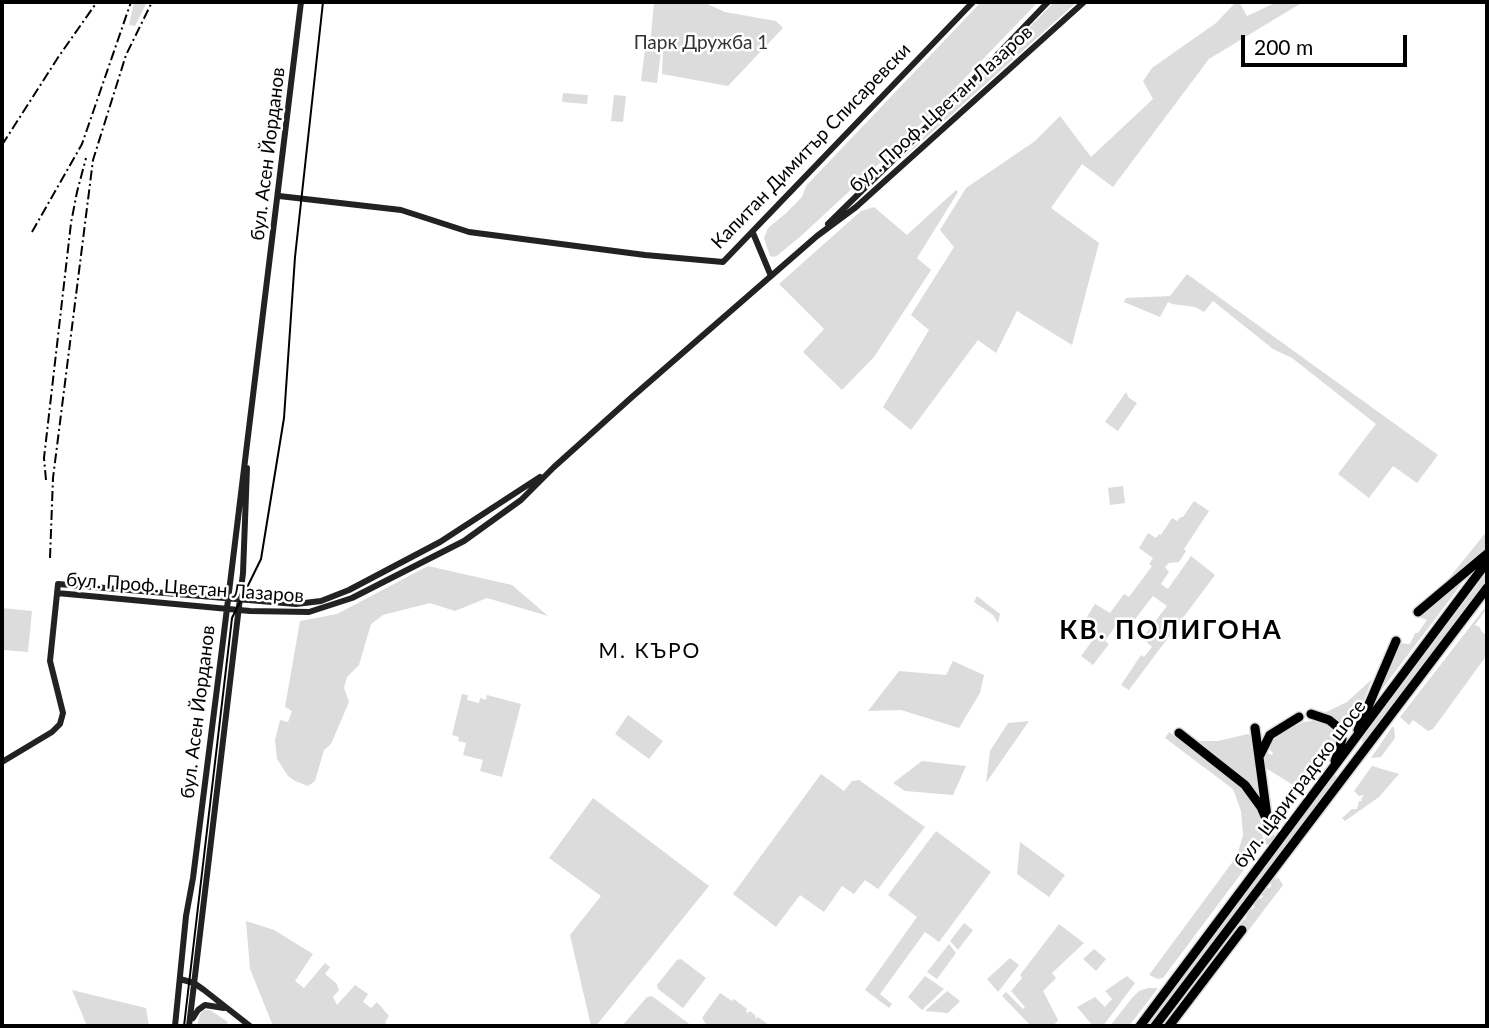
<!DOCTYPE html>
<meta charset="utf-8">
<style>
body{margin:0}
#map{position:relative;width:1489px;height:1028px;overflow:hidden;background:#fff;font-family:Lato,sans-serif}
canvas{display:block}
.frame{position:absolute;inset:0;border:4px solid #000;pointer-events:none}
.scale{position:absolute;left:1241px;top:35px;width:166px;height:32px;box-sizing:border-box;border:4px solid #000;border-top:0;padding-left:9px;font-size:21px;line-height:24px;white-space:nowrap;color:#000;-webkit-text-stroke:5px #fff;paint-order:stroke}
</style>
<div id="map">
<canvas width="1489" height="1028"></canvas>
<div class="frame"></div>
<div class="scale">200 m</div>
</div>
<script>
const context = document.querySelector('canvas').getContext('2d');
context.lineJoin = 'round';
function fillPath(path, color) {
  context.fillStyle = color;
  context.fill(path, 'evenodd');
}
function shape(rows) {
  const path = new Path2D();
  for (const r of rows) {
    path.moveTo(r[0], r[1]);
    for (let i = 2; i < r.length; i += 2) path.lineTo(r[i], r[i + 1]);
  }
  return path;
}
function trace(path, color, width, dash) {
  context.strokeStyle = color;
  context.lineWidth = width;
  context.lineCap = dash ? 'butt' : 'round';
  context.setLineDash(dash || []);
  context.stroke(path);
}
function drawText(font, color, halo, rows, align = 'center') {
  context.font = font + ' Lato,sans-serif';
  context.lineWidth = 5;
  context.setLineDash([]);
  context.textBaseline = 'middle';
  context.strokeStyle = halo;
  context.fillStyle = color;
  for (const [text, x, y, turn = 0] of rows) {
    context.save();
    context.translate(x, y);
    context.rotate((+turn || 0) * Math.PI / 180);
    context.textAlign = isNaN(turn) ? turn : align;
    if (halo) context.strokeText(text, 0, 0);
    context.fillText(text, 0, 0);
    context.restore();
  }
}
fillPath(shape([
 [134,2,147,2,135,26,129,25],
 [654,2,703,2,725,12,776,21,783,28,728,86,662,74,663,49,650,46],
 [981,2,1038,2,910,135,801,236,778,255,774,257,770,256,764,238,768,228,785,214,802,197,806,186],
 [1054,2,1077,2,901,160,959,101],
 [1236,2,1239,2,1247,16,1277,2,1313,2,1303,2,1209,59,1113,187,1082,164,1051,208,1099,243,1072,345,1017,311,996,353,978,340,911,430,883,407,929,330,911,315,954,247,940,230,966,188,1035,141,1060,116,1091,157,1153,99,1143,81,1152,68,1216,23],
 [645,49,661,51,657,83,641,81],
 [563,93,588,95,587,104,562,102],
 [614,95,626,96,623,122,611,121],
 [956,190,958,192,917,258,931,270,874,357,842,390,803,352,824,329,779,284,861,211,874,207,907,235],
 [1187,274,1438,455,1417,483,1393,466,1369,498,1338,474,1376,424,1292,358,1273,349,1213,301,1204,312,1195,307,1172,304,1168,302,1160,317,1124,302,1126,298,1170,296],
 [1126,392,1129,398,1137,403,1118,431,1105,422],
 [1123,486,1125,503,1110,505,1108,488],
 [1194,501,1209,511,1184,549,1186,551,1179,562,1169,563,1165,567,1169,572,1161,584,1168,589,1191,556,1215,575,1129,690,1121,685,1141,655,1144,657,1152,647,1142,638,1167,606,1153,596,1128,628,1119,621,1105,641,1109,644,1093,665,1081,656,1098,633,1094,630,1092,634,1087,630,1091,624,1085,620,1095,604,1110,613,1124,594,1129,597,1152,566,1149,564,1153,558,1139,548,1148,533,1156,538,1159,534,1161,535,1172,518,1177,521,1181,517,1183,517],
 [1487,531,1487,549,1482,556,1437,593],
 [428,566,512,585,548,616,487,598,455,611,430,603,383,615,371,624,359,665,347,677,344,688,349,702,331,744,324,750,315,781,308,786,295,781,288,776,277,759,275,740,280,720,288,722,292,711,285,707,300,621,337,614],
 [1487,572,1487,579,1365,742,1362,742,1362,739],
 [1469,574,1370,705,1399,643,1410,644,1415,633,1418,633,1427,620,1419,617],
 [977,596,1000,614,998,623,993,615,974,602],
 [1487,605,1487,608,1475,625,1480,627,1481,631,1487,636,1487,655,1433,729,1428,731,1413,720,1409,725,1400,717],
 [2,608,32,611,28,652,2,650],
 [953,661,984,675,980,693,959,728,901,710,868,711,899,671,946,675],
 [1372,679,1357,718,1345,737,1322,714,1347,702],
 [462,694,468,695,467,700,479,703,480,698,486,700,487,695,521,704,502,777,480,771,483,760,463,755,466,743,458,741,459,737,452,735],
 [628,715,663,741,649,759,615,734],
 [1321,720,1333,728,1337,735,1337,743,1334,751,1323,765,1318,761,1298,788,1264,767,1265,752,1272,755,1273,753,1268,748,1269,742,1272,742,1276,737,1275,735,1304,722],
 [1029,721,986,783,990,751,1008,723],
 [1392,727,1394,727,1395,738,1381,757,1371,758],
 [1169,732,1240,785,1258,809,1264,843,1163,978,1158,979,1149,975,1237,856,1243,835,1241,811,1233,789,1165,738],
 [1248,734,1252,737,1259,798,1194,741,1218,741],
 [922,761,966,766,953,795,905,791,893,783],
 [1372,766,1399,774,1379,797,1345,821,1342,818,1352,809,1357,809,1359,801,1362,801,1361,799,1364,795,1359,796,1354,791],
 [821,774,844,791,852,781,859,780,925,827,878,889,865,880,854,894,842,886,824,912,800,895,776,927,733,894],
 [1335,775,1338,778,1297,832,1149,1026,1146,1026],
 [593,798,709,886,596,1026,591,1026,570,935,601,896,549,858],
 [936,831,991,872,939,942,925,932,880,994,892,1004,889,1008,865,990,917,917,888,895],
 [1020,842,1065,875,1049,897,1017,874],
 [1278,877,1283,885,1176,1026,1172,1026,1168,1021,1165,1026,1161,1026],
 [246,921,274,930,313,954,295,981,304,988,325,963,330,967,325,974,336,983,339,990,333,997,337,1005,355,985,368,994,363,1002,371,1008,377,1002,389,1016,385,1022,388,1026,273,1026,250,969],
 [964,923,973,930,958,950,950,941],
 [1059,924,1084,943,1052,973,1056,978,1043,991,1058,1020,1053,1026,1031,1026,1002,996,1006,992,1023,1009,1025,1007,1011,991,1022,978,1020,975],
 [949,944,956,953,937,979,927,972],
 [1094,949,1106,959,1096,971,1083,959],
 [1010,958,1019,965,998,992,987,979],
 [681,959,706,978,683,1008,658,989,657,985,677,960],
 [925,976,944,989,922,1010,908,997],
 [1127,976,1135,983,1103,1026,1093,1026,1077,1007,1095,997,1105,1007,1112,999,1105,991],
 [1148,988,1158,988,1129,1026,1110,1026,1132,998,1139,991],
 [72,990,146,1008,149,1026,87,1026],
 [947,991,960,1001,948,1013,925,1011],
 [720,993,732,1001,734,999,747,1009,746,1012,748,1013,750,1011,756,1016,755,1019,758,1017,770,1026,707,1026,702,1018],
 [652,996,692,1026,622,1026,647,997],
 [204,1010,210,1010,228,1022,225,1026,197,1026,200,1014]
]), '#dcdcdc');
trace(shape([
 [1242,930,1264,898,1271,880,1273,863,1269,831]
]), '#d9d9d9', 9, [9, 4.5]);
const highway = shape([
 [1418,612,1487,554],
 [1311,714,1329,720,1339,728,1342,739,1335,761],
 [1255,728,1269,831],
 [1358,730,1396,641],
 [1179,733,1245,785,1261,807,1268,823],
 [1260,755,1270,735,1299,717],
 [1140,1026,1487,562],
 [1155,1026,1487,588],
 [1169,1026,1242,930]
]);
trace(highway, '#dbdbdb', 12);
trace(shape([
 [279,196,401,210,469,232,645,255,723,262,973,2],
 [828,224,948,106,1048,2],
 [753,233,771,276],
 [57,593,250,611,309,612,352,598,464,541,521,500,554,467,632,397,817,236,856,207,1084,2],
 [2,762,52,732,60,724,63,713,50,661,58,584,296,604,321,601,349,590,440,542,540,477],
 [180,979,194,983,204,990,250,1026],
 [193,1018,198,1010,205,1005,224,1008],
 [175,1026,186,916,193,878,223,641,301,2],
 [189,1026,243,573,247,468]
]), '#222', 6);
trace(highway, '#000', 9);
trace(shape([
 [184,1026,232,618,261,559,284,418,295,257,323,2]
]), '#000', 2);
trace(shape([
 [2,145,59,56,97,2],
 [32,232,82,144,131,2],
 [46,480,44,458,71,223,77,192,86,158],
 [50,558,53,478,93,160,126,55,152,2]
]), '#000', 2, [10, 3.5, 2, 3.5]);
drawText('19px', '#333', '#fff', [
 ["Парк Дружба 1",701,43]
]);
drawText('19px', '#000', '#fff', [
 ["бул. Проф. Цветан Лазаров",941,109,-42],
 ["Капитан Димитър Списаревски",811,146,-46],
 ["бул. Асен Йорданов",268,154,-83],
 ["бул. Проф. Цветан Лазаров",185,588,4],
 ["бул. Асен Йорданов",198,712,-83],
 ["бул. Цариградско шосе",1300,784,-53]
]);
context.letterSpacing = '2px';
drawText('21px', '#000', '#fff', [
 ["М. КЪРО",650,651]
]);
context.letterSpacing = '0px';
context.letterSpacing = '2px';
drawText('bold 26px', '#000', '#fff', [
 ["КВ. ПОЛИГОНА",1171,631]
]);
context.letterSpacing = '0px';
</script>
